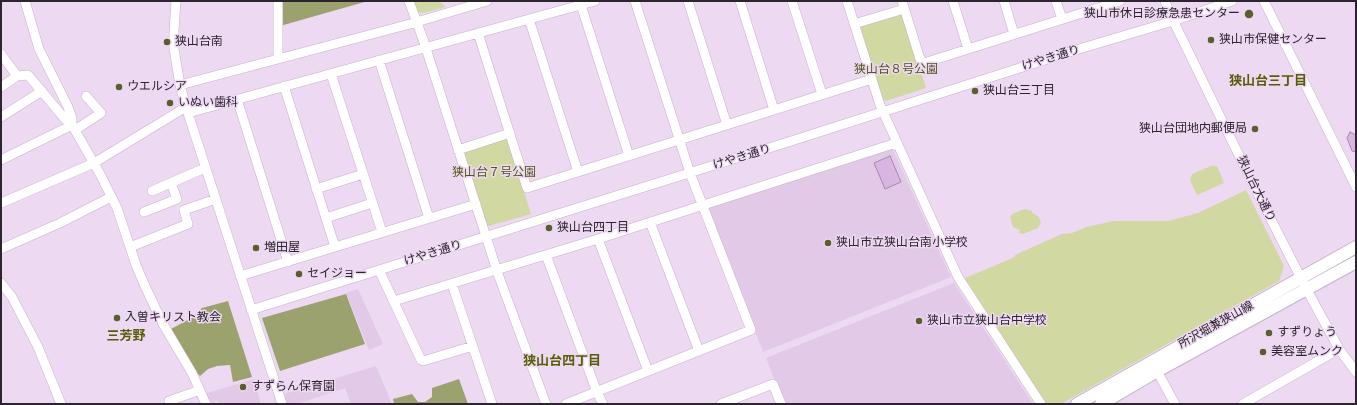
<!DOCTYPE html>
<meta charset="utf-8">
<style>
body{margin:0}
#map{position:relative;width:1357px;height:405px;overflow:hidden;background:#eed9f3;font-family:"Fira Sans",sans-serif}
canvas{display:block}
.frame{position:absolute;inset:0;border:2px solid #2c242e;pointer-events:none}
</style>
<div id="map">
<canvas width="1357" height="405"></canvas>
<div class="frame"></div>
</div>
<script>
const context = document.querySelector('canvas').getContext('2d');
context.lineJoin = 'round';
function fillPath(path, color) {
  context.fillStyle = color;
  context.fill(path, 'evenodd');
}
function shape(rows) {
  const path = new Path2D();
  for (const r of rows) {
    path.moveTo(r[0], r[1]);
    for (let i = 2; i < r.length; i += 2) path.lineTo(r[i], r[i + 1]);
  }
  return path;
}
function trace(path, color, width, dash) {
  context.strokeStyle = color;
  context.lineWidth = width;
  context.lineCap = dash ? 'butt' : 'round';
  context.setLineDash(dash || []);
  context.stroke(path);
}
function drawText(font, color, halo, rows, align = 'center') {
  context.font = font + ' "Fira Sans","Noto Sans JP",sans-serif';
  context.lineWidth = 3;
  context.setLineDash([]);
  context.textBaseline = 'middle';
  context.strokeStyle = halo;
  context.fillStyle = color;
  for (const [text, x, y, turn = 0] of rows) {
    context.save();
    context.translate(x, y);
    context.rotate((+turn || 0) * Math.PI / 180);
    context.textAlign = isNaN(turn) ? turn : align;
    if (halo) context.strokeText(text, 0, 0);
    context.fillText(text, 0, 0);
    context.restore();
  }
}
fillPath(shape([
 [890,149,893,150,951,277,763,352,708,209,709,206],
 [954,283,1033,404,784,404,766,358],
 [358,289,383,344,369,350,346,293],
 [376,366,392,404,351,404,345,388,297,404,287,404,284,394],
 [254,379,261,404,220,404,218,401,209,404,204,394]
]), '#e1c9e7');
fillPath(shape([
 [411,1,439,1,446,7,423,13,417,12],
 [900,13,903,16,926,88,886,101,881,98,860,29,861,26],
 [504,139,508,140,531,214,489,226,485,224,463,154,465,151],
 [1211,166,1217,166,1224,183,1197,195,1190,180,1192,174],
 [1246,190,1284,266,1279,281,1061,404,1045,404,963,279,1015,257,1015,255,1062,234,1072,233,1086,227,1114,221,1168,221,1198,213],
 [1025,209,1032,211,1032,213,1038,216,1041,222,1038,228,1023,234,1019,233,1020,230,1013,227,1010,217,1012,214]
]), '#d1d8a2');
fillPath(shape([
 [281,1,368,1,280,26],
 [346,294,365,344,280,371,262,318],
 [228,301,252,377,233,382,230,365,217,366,208,369,200,376,196,372,171,329,193,317,202,308],
 [459,379,468,404,394,404,393,399,412,394,418,402,425,402,432,397,432,388]
]), '#9ca26e');
const water = shape([
 [1350,132,1356,135,1356,152,1352,151,1347,138,1350,132],
 [890,156,901,182,885,189,874,163,890,156]
]);
fillPath(water, '#d9b6e2');
trace(water, '#a58aac', 1);
const minor = shape([
 [25,1,39,49,68,107,72,118,72,125],
 [176,1,174,31,174,49,180,85,186,107,282,404],
 [278,1,278,58],
 [409,1,424,42,498,274,546,404],
 [688,1,727,125],
 [740,1,774,110],
 [792,1,822,94],
 [847,1,880,105,958,277,1041,404],
 [902,1,920,59,924,63,1120,1],
 [953,1,968,49],
 [1004,1,1014,34],
 [1056,1,1062,19],
 [1165,1,1169,12,1253,184,1307,290,1339,349,1356,372],
 [1264,1,1356,187],
 [581,5,629,156],
 [529,19,578,172],
 [854,24,904,9],
 [478,33,527,188,872,79],
 [1,54,17,76,28,75,65,119,72,125,100,174,117,208,136,265,144,284,163,324,192,373,206,404],
 [379,60,429,218],
 [331,74,382,232],
 [180,85,410,24,487,1],
 [284,86,335,247],
 [1,87,17,76],
 [237,99,288,262],
 [188,113,595,1],
 [1,117,42,91],
 [75,130,101,113,86,96],
 [458,150,510,133],
 [1,160,72,125],
 [316,189,363,174],
 [152,191,205,168],
 [1,203,94,163,186,107],
 [144,212,177,199,171,183],
 [326,218,372,203],
 [650,222,699,351],
 [598,239,648,371],
 [130,247,188,224,184,210,216,199],
 [1,249,60,223,111,197],
 [546,255,597,392,603,404],
 [379,270,421,360,423,361,473,346],
 [240,276,476,204],
 [1,283,12,297,38,347,61,404],
 [452,284,492,404],
 [394,301,598,239,896,143],
 [251,310,785,143,1079,49,1173,21,1232,1],
 [1157,371,1175,404],
 [171,404,169,401,200,390],
 [566,404,751,330,690,173,635,1],
 [721,404,773,384,781,404],
 [1243,404,1339,349]
]);
const major = shape([
 [1077,404,1356,247],
 [1101,404,1157,371,1356,262]
]);
trace(minor, '#c5b1ca', 10);
trace(major, '#c5b1ca', 14);
trace(minor, '#fff', 9);
trace(major, '#fff', 12);
for (const [x, y, r, color] of [
 [1249,14,5,"#595e2c"],
 [1211,40,4,"#595e2c"],
 [167,42,4,"#595e2c"],
 [119,87,4,"#595e2c"],
 [975,91,4,"#595e2c"],
 [170,103,4,"#595e2c"],
 [1255,129,4,"#595e2c"],
 [549,228,4,"#595e2c"],
 [828,243,4,"#595e2c"],
 [256,248,4,"#595e2c"],
 [299,274,4,"#595e2c"],
 [117,318,4,"#595e2c"],
 [919,321,4,"#595e2c"],
 [1269,333,4,"#595e2c"],
 [1263,352,4,"#595e2c"],
 [243,387,4,"#595e2c"]
]) {
  const dot = new Path2D();
  dot.arc(x, y, r, 0, 2 * Math.PI);
  context.fillStyle = color;
  context.fill(dot);
  trace(dot, '#eed9f3', 1.5);
}
drawText('12px', '#2c242e', '#eed9f3', [
 ["狭山市休日診療急患センター",1240,14,"right"],
 ["狭山市保健センター",1219,40],
 ["狭山台南",175,42],
 ["ウエルシア",127,87],
 ["狭山台三丁目",983,91],
 ["いぬい歯科",178,103],
 ["狭山台団地内郵便局",1247,129,"right"],
 ["狭山台四丁目",557,228],
 ["狭山市立狭山台南小学校",836,243],
 ["増田屋",264,248],
 ["セイジョー",307,274],
 ["入曽キリスト教会",125,318],
 ["狭山市立狭山台中学校",927,321],
 ["すずりょう",1277,333],
 ["美容室ムンク",1271,352],
 ["すずらん保育園",251,387]
], 'left');
drawText('12px', '#2c242e', '#eed9f3', [
 ["けやき通り",1051,58,-17],
 ["けやき通り",742,157,-17],
 ["狭山台大通り",1256,189,64],
 ["けやき通り",433,253,-17],
 ["所沢堀兼狭山線",1216,325,-29]
]);
drawText('12px', '#52571b', '#eed9f3', [
 ["狭山台８号公園",896,70],
 ["狭山台７号公園",494,173]
]);
drawText('bold 13px', '#585d07', '#eed9f3', [
 ["狭山台三丁目",1268,81],
 ["三芳野",126,336],
 ["狭山台四丁目",562,361]
]);
</script>
